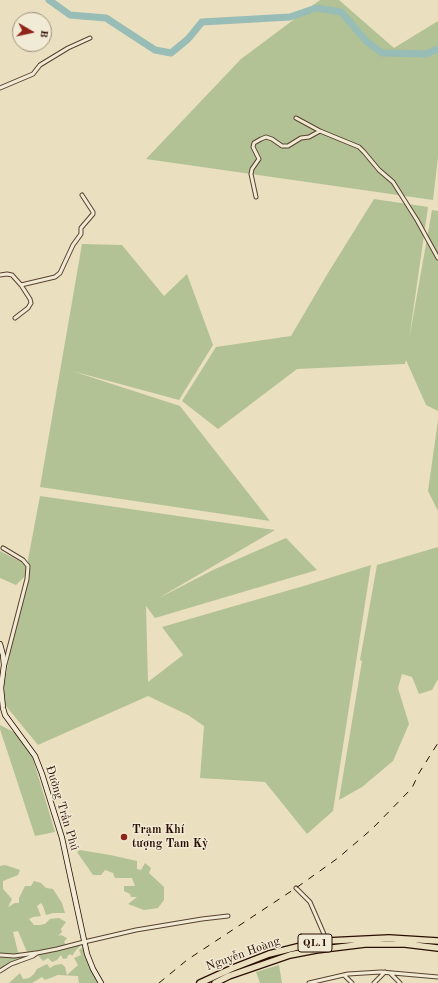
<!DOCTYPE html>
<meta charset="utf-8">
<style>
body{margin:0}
#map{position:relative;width:438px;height:983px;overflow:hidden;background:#eadfbf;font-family:"Old Standard TT",serif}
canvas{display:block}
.north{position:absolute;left:12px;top:12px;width:40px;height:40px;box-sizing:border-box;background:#f1ead5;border:1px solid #a19280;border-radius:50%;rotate:99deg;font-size:11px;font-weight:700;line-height:16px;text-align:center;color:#290d00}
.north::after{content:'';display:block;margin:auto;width:14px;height:18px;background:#8f2418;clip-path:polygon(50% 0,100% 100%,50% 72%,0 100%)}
</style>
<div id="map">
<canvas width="438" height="983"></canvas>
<div class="north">B</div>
</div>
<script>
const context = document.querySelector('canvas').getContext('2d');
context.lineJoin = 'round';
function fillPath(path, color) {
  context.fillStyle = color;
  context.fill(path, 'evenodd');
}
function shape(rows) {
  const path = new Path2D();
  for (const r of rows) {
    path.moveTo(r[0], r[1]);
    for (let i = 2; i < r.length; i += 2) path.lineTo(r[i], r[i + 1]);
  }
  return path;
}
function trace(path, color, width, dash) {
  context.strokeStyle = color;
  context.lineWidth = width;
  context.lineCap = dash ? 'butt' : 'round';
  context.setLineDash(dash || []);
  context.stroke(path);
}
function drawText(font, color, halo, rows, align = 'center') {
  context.font = font + ' "Old Standard TT",serif';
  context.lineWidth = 3;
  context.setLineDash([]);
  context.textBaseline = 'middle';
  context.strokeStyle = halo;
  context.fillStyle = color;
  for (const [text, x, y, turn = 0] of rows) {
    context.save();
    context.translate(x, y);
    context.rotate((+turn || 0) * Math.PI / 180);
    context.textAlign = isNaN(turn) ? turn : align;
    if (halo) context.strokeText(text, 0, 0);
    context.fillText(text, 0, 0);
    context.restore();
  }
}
fillPath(shape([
 [320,0,339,0,394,48,438,21,438,157,433,200,146,159,241,59],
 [374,199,428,207,409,340,432,210,438,211,438,411,426,405,406,360,405,364,297,369,218,429,182,401,216,347,291,336,328,273],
 [82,244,122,245,164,296,187,274,213,345,179,400,72,371,180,406,270,521,40,487],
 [438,420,438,511,428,491],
 [40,496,275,530,157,599,215,569,286,538,317,570,155,618,146,606,148,682,183,655,162,627,307,585,371,565,333,811,307,834,265,782,200,778,204,726,188,715,148,696,38,745,1,700,25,576,16,585,0,578,0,551,27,565],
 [438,547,438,679,432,690,419,694,412,677,402,674,398,688,409,724,393,761,362,787,339,800,362,661,360,660,377,565],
 [0,725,27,739,55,832,35,836,0,729],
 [80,850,110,855,137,861,137,869,141,870,145,863,151,868,149,873,164,887,164,900,158,908,144,910,128,904,137,897,131,897,130,894,124,891,124,886,135,886,132,878,115,878,113,873,105,870,101,875,93,875,77,852],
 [5,865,20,870,18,875,3,881,3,889,12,899,8,907,15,903,19,903,19,898,25,886,31,886,34,881,41,883,46,888,53,889,62,903,65,913,53,913,46,915,43,906,41,903,37,906,41,916,33,917,29,919,34,925,40,925,45,924,50,919,59,918,66,922,61,929,62,932,58,936,61,935,67,938,64,942,66,945,78,942,81,945,76,950,72,956,71,954,67,956,68,958,63,959,61,955,57,960,52,962,48,958,43,961,36,953,27,952,18,931,13,932,18,952,24,954,34,956,17,965,9,967,0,973,0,866],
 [83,947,98,983,79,983,78,976,58,975,45,980,42,977,32,983,9,983,20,973,23,979,29,978,34,974,37,969,47,964,50,968,55,965,62,964,65,967,67,975,78,965,74,958,81,955,79,950],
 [279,965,282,983,260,983,256,972]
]), '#b2c295');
trace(shape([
 [49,0,70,15,106,18,155,50,171,53,188,39,202,22,290,17,316,8,341,12,366,41,382,53,426,54,438,49]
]), '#98bcb6', 7);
const street = shape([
 [0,88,33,74,40,65,68,48,90,38],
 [296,118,320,131,359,147,364,152,379,170,393,182,417,220,438,258],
 [256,197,251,174,252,169,259,159,253,147,254,143,261,139,266,137,272,139,282,146,288,146,301,138,309,137,320,131],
 [0,275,7,274,12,275,21,285,30,299,31,303,28,308,15,318],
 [21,285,55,277,60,273,73,245,81,234,81,228,93,214,93,212,82,195],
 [3,548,23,560,28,566,27,579,5,664],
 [296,888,310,902,327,941],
 [0,955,14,956,36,953],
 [0,971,11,964,33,956,37,953,57,949,84,942,136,930,202,919,228,916],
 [390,973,400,983],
 [344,975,352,983],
 [309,983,348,974,381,972,438,977],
 [374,983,385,972]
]);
const secondary = shape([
 [0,644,3,655,4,665,1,688,3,708,5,715,35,756,42,774,62,838,87,954,93,969,101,983]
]);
const highway = shape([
 [200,983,233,968,269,954,301,946,327,941,389,938,438,941],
 [215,983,229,976,290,955,316,950,365,944,405,944,438,948]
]);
trace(street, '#594230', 5);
trace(secondary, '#290d00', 6);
trace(highway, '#290d00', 8);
trace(street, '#f1ead5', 3);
trace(secondary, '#f1ead5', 4.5);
trace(highway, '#eadfbf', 5.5);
trace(shape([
 [159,983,187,960,296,888,338,858,372,829,412,788,419,773,438,743]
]), '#290d00', 1, [7, 7]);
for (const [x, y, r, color] of [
 [124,837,4,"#8f2418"]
]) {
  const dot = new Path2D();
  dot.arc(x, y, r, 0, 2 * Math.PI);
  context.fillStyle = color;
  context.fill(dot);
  trace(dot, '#f1ead5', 1.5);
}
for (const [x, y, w] of [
 [315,943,34]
]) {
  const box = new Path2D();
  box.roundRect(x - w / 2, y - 9, w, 18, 3);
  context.fillStyle = '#f1ead5';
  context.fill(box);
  trace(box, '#290d00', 1);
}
drawText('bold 11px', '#290d00', null, [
 ["QL.1",315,943]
]);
drawText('12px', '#290d00', '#f1ead5', [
 ["Đường Trần Phú",62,808,73],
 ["Nguyễn Hoàng",243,954,-20]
]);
drawText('bold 12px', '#290d00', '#f1ead5', [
 ["Trạm Khí",132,830],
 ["tượng Tam Kỳ",132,844]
], 'left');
</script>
